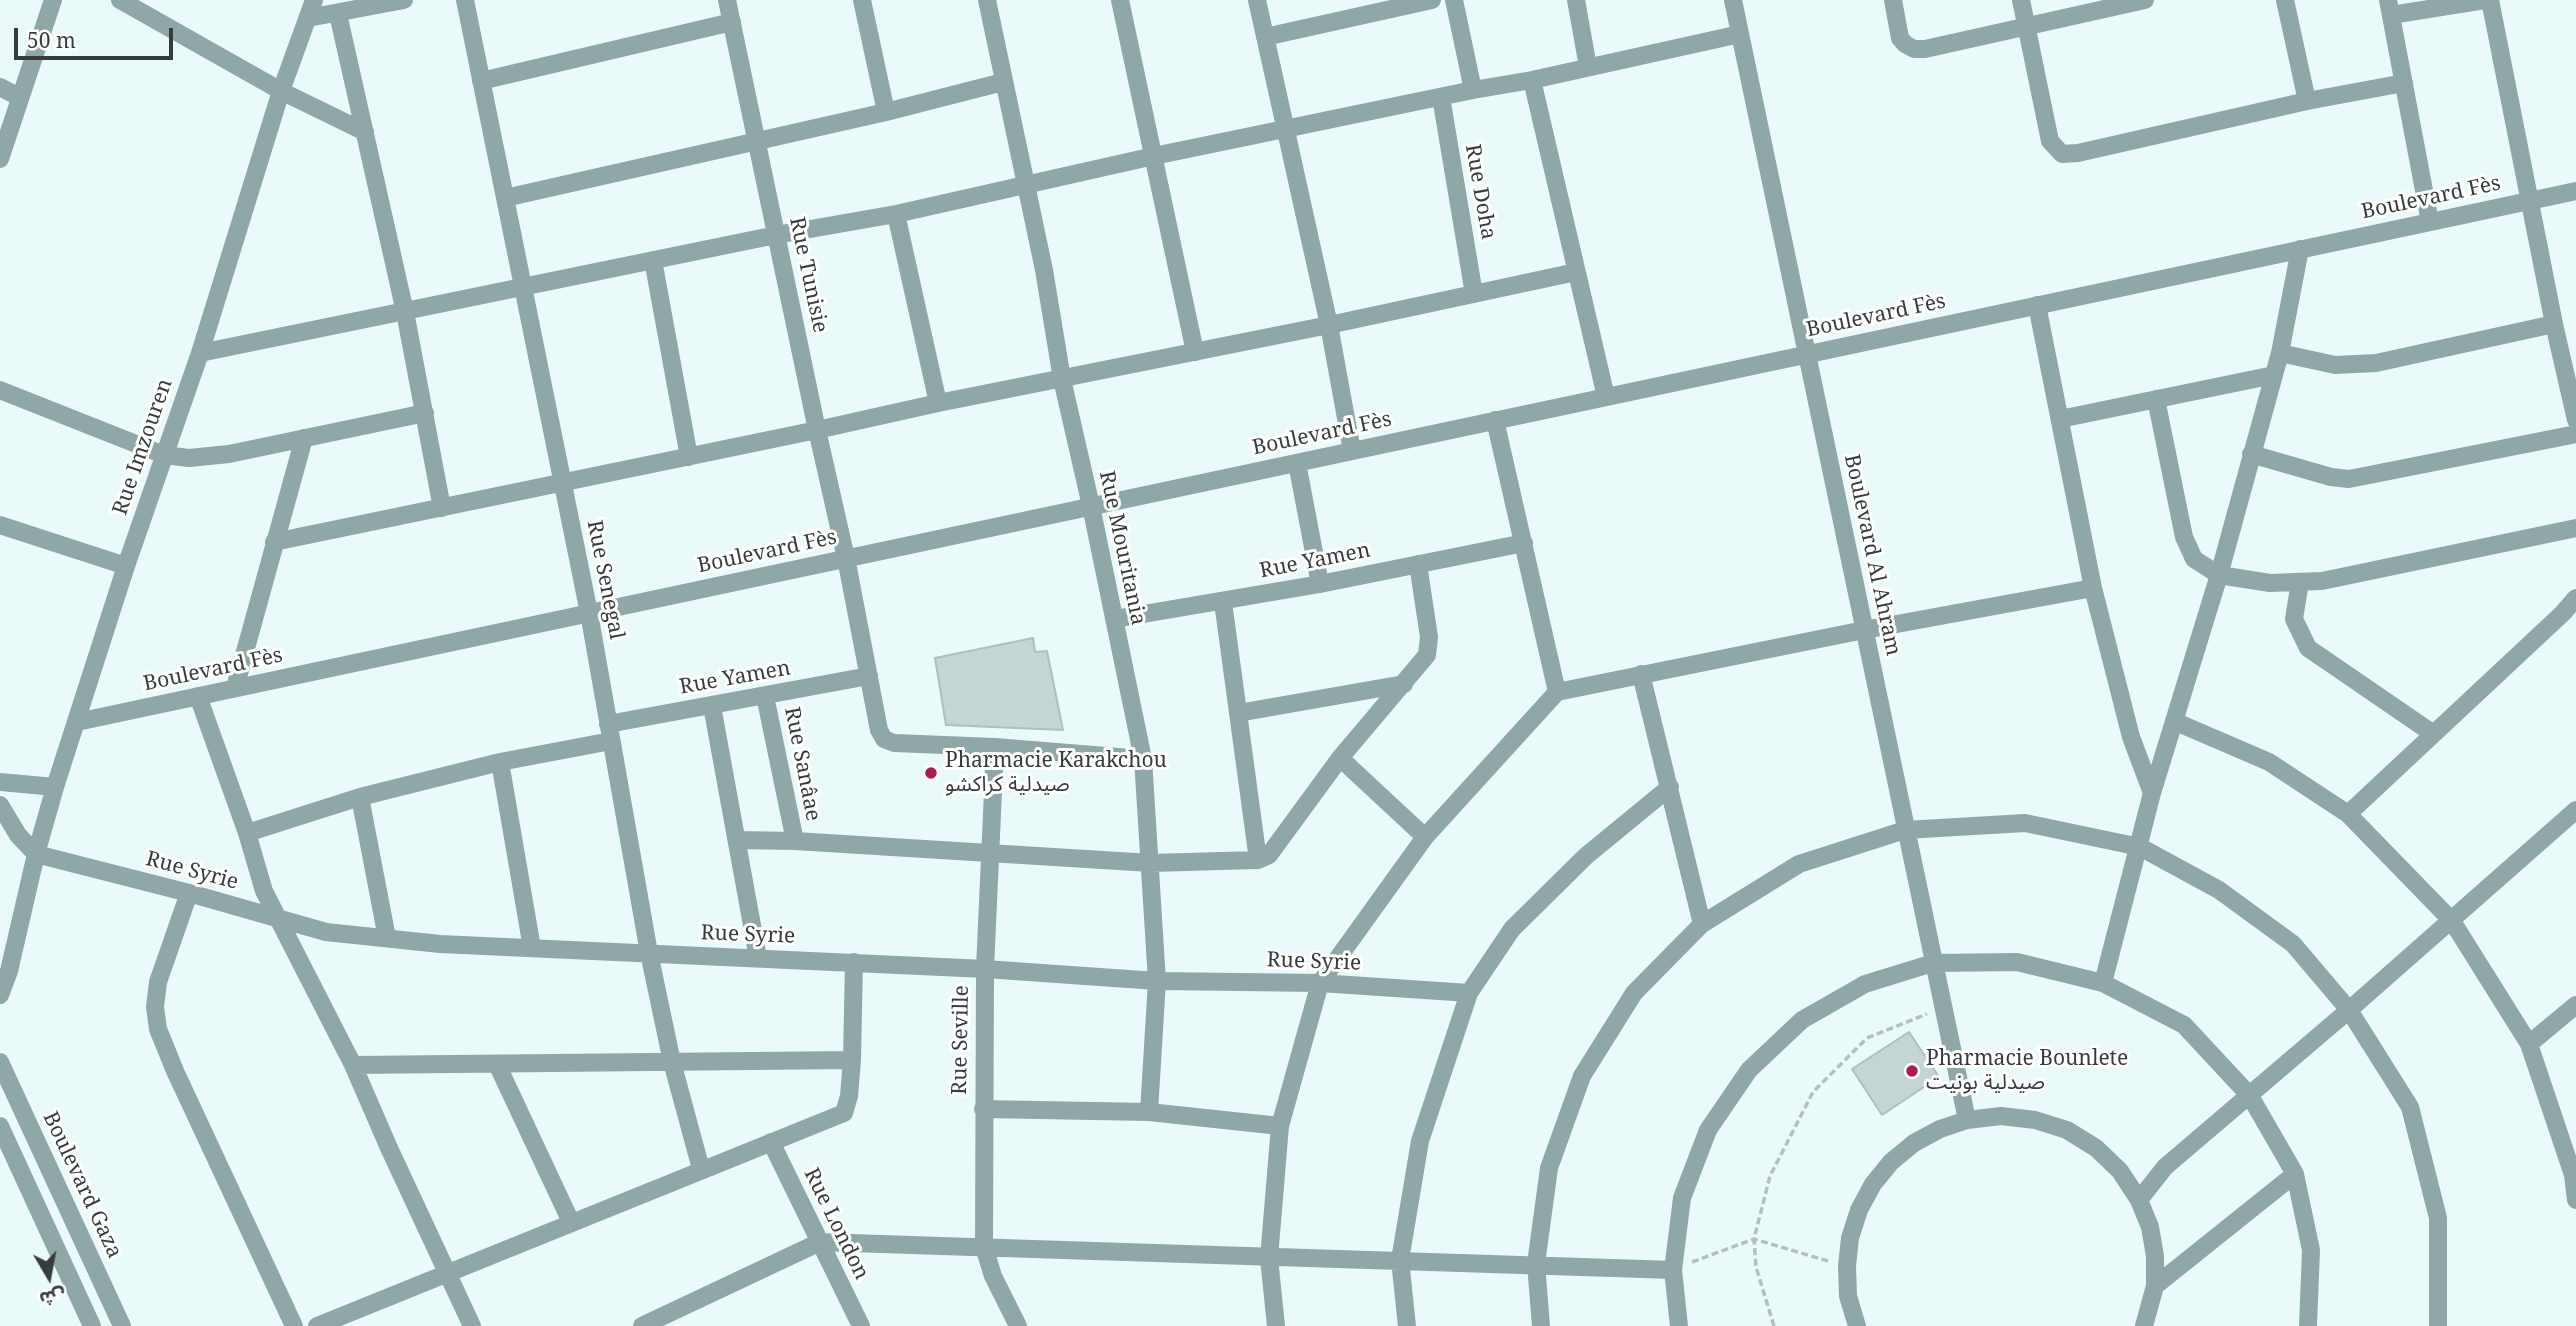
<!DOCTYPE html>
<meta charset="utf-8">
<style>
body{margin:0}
#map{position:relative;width:2576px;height:1326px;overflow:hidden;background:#eafafa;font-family:"Noto Serif","Noto Sans Arabic",serif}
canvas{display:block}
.north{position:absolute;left:14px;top:1242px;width:70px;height:70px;-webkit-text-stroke:5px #fff;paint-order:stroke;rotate:170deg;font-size:19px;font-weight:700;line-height:28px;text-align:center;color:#373d3d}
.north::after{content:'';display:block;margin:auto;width:24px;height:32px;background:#373d3d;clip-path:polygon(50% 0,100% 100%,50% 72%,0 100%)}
.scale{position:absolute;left:14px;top:28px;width:159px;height:32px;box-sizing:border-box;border:4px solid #373d3d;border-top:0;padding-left:9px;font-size:21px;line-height:24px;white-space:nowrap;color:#373d3d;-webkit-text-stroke:5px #fff;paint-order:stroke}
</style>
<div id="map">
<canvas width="2576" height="1326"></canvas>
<div class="north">ش</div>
<div class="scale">50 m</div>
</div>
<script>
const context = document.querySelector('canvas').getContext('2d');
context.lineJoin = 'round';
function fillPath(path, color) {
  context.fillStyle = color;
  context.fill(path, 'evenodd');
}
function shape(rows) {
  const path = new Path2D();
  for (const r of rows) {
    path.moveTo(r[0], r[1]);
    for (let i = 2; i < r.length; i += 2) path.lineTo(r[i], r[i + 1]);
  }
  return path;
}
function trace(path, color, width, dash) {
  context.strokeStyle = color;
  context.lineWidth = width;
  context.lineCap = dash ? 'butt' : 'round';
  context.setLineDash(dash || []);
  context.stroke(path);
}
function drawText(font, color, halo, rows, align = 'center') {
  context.font = font + ' "Noto Serif","Noto Sans Arabic",serif';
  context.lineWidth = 6;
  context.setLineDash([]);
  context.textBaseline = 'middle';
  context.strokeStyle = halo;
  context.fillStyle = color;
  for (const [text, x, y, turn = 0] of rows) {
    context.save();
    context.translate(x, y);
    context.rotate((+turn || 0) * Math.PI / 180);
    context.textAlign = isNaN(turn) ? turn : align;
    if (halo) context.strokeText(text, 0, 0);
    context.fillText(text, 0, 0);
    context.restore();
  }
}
const building = shape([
 [1033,638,1035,652,1047,651,1063,730,946,725,935,658,1033,638],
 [1909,1032,1939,1077,1882,1115,1852,1069,1909,1032]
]);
fillPath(building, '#c5d5d5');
trace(building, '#afbebe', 2);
trace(shape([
 [1692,1262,1754,1239,1828,1261],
 [1774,1326,1756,1267,1754,1239,1770,1176,1813,1092,1867,1038,1927,1014]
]), '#b3c0c0', 3.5, [7, 3.5]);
trace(shape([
 [120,0,281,91,365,132],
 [465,0,589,613,649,953,672,1062,701,1169],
 [727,0,817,430,846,558,879,730,884,739,894,743,995,747,1143,759],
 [862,0,886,112],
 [987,0,1044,270,1062,379,1091,506,1143,759,1157,981,1149,1112],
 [1120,0,1195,352],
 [1257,0,1329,325,1352,451],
 [1454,0,1473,90],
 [1576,0,1588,67],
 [1733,0,1967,1120],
 [1893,0,1900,38,1905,44,1914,49,1925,49,2145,0],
 [2021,0,2050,141,2062,154,2078,153,2307,101,2404,83],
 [2285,0,2307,101],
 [2388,0,2430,222],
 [2490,0,2554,324,2576,420],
 [338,14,405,312,442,508],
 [2391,15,2485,0],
 [308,18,404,0],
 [1265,37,1432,0],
 [1532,80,1606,397],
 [481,81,732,22],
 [0,87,19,97],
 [1441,97,1474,294],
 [0,159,53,0],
 [505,198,886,112,1003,82],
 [896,214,938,403],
 [653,260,689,457],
 [2037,305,2093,588,2131,737,2152,793],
 [200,353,776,235,896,214,1154,156,1473,90,1532,80,1740,34],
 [2280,353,2335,365,2376,363,2554,324],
 [0,390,164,455,189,458,229,454,425,413],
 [2156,399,2184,537,2194,559,2219,575,2270,583,2322,581,2576,528],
 [2060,419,2274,375],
 [1495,420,1557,692],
 [2251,454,2331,477,2349,479,2576,434],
 [1297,463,1320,584],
 [0,525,126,566],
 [274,542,817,430,938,403,1329,325,1576,272],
 [2300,582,2294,619,2308,648,2432,733],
 [1223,602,1258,860],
 [1114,619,1320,584,1524,543],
 [1641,674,1702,924],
 [235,688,304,438],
 [198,696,247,833,264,891,353,1065,389,1148,472,1326],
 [765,696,795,841],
 [712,706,758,958],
 [1238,713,1404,684],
 [77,722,2576,191],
 [2176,722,2269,762,2348,814,2452,921,2529,1044,2573,1175,2576,1200],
 [608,724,869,676],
 [995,747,985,969,984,1247,993,1276,1018,1326],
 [1340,758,1425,837],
 [500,762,532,948],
 [0,782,55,787],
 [360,797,387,938],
 [0,805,18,835,36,854,189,893,326,932,440,944,985,969,1157,981,1320,983,1469,993],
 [2348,814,2563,613,2576,598],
 [247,833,360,797,500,762,611,741],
 [738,840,795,841,1151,863,1258,860,1269,855,1340,758,1427,655,1429,637,1418,564],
 [189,893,158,982,155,1007,158,1029,175,1071,294,1326],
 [2103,983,2152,793,2219,575,2280,353,2300,249],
 [0,995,9,971,36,854,55,787,126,566,200,353,281,91,314,0],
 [2529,1044,2576,1005],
 [0,1062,122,1326],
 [497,1064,571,1222],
 [353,1065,852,1060],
 [983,1109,1149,1112,1280,1126],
 [0,1126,92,1326],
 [771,1142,861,1326],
 [2139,1200,2165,1167,2349,1010,2576,810],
 [2155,1286,2295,1174],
 [317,1326,844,1113,849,1096,852,1060,854,962],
 [642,1326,820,1242,1673,1270],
 [1276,1326,1269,1258,1280,1126,1320,983,1425,837,1557,692,1864,630,2093,588],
 [1407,1326,1400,1260,1420,1141,1469,993,1512,929,1586,856,1670,787],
 [1541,1326,1536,1264,1549,1168,1582,1076,1634,993,1702,924,1799,864,1905,830,2025,823,2140,847,2219,890,2293,944,2349,1010,2410,1107,2438,1218,2438,1326],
 [1679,1326,1673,1270,1682,1198,1708,1130,1749,1070,1802,1020,1865,984,1933,963,2017,962,2103,983,2184,1025,2250,1096,2295,1174,2311,1250,2308,1326],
 [1857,1326,1848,1296,1847,1266,1850,1238,1859,1210,1873,1184,1891,1162,1914,1143,1940,1129,1967,1120,2001,1116,2035,1120,2067,1130,2096,1148,2120,1171,2139,1200,2150,1227,2155,1256,2155,1286,2144,1326]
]), '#90a7a7', 18);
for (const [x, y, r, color] of [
 [931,773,7,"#ac1a4e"],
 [1912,1071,7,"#ac1a4e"]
]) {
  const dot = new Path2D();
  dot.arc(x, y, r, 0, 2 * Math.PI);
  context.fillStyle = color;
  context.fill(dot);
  trace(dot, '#fff', 2.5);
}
drawText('21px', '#373d3d', '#fff', [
 ["Rue Doha",1480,192,80],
 ["Boulevard Fès",2431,198,-12],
 ["Rue Tunisie",808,275,78],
 ["Boulevard Fès",1876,316,-12],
 ["Boulevard Fès",1322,434,-12],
 ["Rue Imzouren",143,447,-71],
 ["Rue Mouritania",1122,548,78],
 ["Boulevard Fès",767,552,-12],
 ["Boulevard Al Ahram",1872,555,78],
 ["Rue Yamen",1315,561,-11],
 ["Rue Senegal",605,580,79],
 ["Boulevard Fès",213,670,-12],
 ["Rue Yamen",735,678,-10],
 ["Rue Sanâae",802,764,79],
 ["Rue Syrie",192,871,15],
 ["Rue Syrie",748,935,2],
 ["Rue Syrie",1314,962,2],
 ["Rue Seville",961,1040,-89],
 ["Boulevard Gaza",82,1185,65],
 ["Rue London",836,1224,64]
]);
drawText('21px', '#373d3d', '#fff', [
 ["Pharmacie Karakchou",945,761],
 ["صيدلية كراكشو",945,785],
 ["Pharmacie Bounlete",1926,1059],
 ["صيدلية بونيت",1926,1083]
], 'left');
</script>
